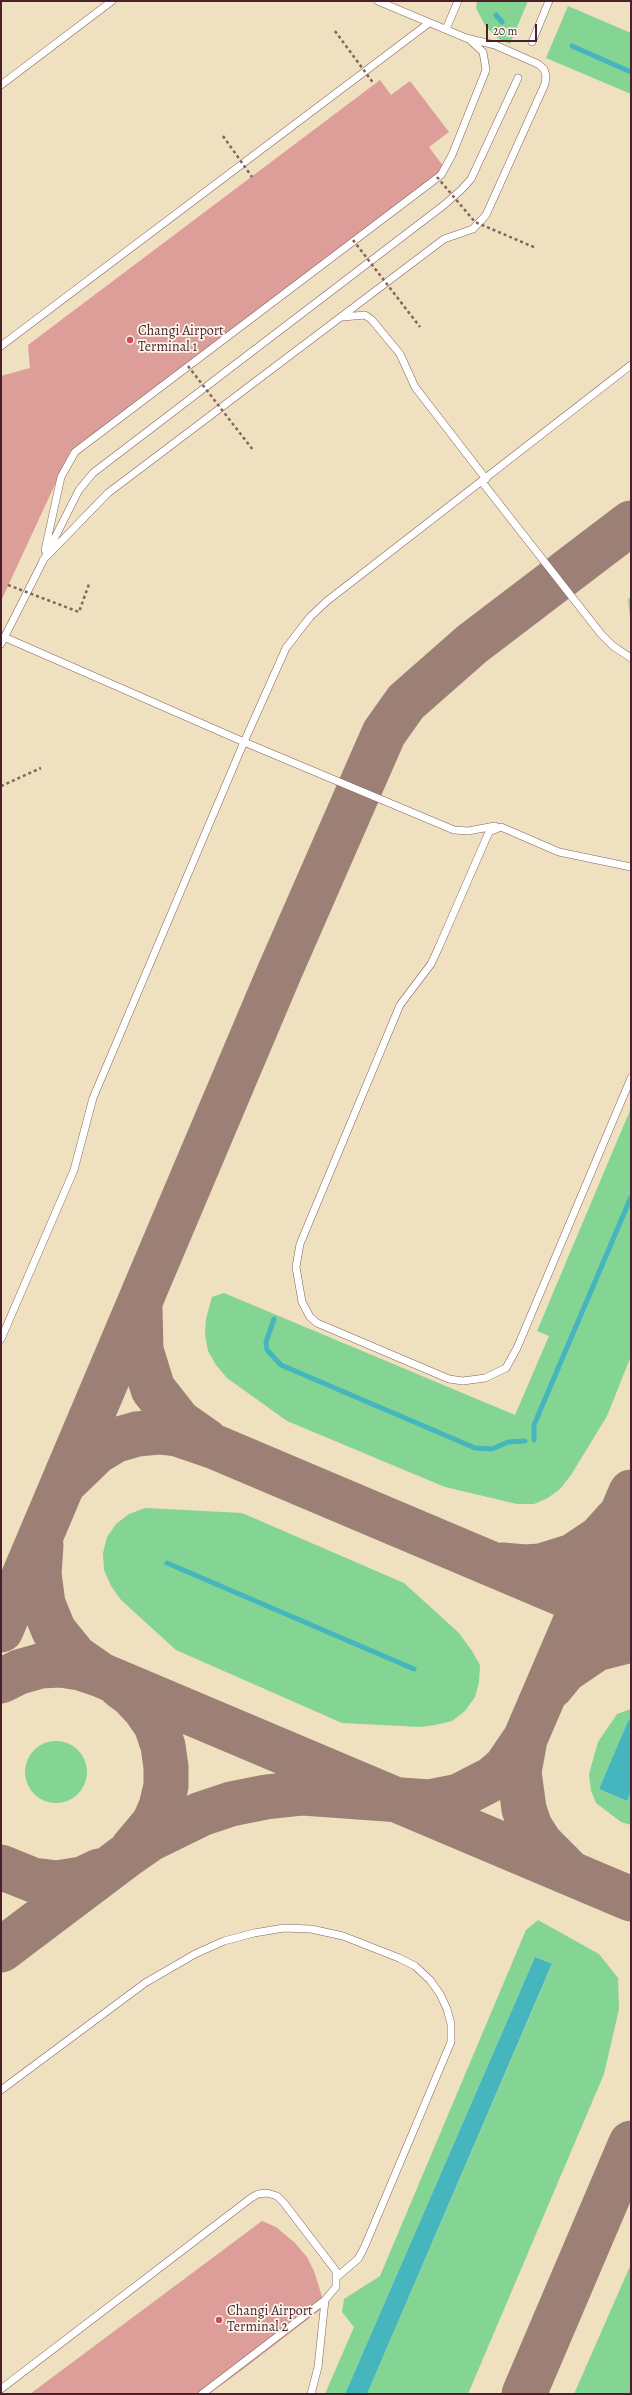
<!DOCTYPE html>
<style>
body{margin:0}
#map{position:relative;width:632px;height:2395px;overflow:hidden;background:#efe0c0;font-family:Alegreya,serif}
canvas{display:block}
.frame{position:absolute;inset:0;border:2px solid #4a1f2b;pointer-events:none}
.scale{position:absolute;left:486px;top:24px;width:51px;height:18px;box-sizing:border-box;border:2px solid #4a1f2b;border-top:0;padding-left:5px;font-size:12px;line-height:14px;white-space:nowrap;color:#4a1f2b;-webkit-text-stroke:3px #fbf7ec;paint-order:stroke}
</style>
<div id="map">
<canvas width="632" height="2395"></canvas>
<div class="frame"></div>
<div class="scale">20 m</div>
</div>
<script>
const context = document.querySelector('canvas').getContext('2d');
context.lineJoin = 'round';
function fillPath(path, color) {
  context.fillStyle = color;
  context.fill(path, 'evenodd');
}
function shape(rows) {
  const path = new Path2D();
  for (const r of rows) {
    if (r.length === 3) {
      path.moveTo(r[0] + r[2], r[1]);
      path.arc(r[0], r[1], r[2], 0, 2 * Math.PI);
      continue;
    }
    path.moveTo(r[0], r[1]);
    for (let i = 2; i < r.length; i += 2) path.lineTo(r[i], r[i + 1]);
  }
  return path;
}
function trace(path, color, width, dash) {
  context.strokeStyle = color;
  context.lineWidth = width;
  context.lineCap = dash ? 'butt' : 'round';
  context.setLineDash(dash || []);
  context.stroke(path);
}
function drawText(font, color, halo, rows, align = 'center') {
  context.font = font + ' Alegreya,serif';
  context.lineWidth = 3.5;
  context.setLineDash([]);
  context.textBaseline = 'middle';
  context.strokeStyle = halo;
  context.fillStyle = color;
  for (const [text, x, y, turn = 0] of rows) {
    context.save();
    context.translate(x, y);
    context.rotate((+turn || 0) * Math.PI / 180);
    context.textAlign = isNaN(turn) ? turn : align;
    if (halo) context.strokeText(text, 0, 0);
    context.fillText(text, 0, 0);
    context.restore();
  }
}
fillPath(shape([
 [477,1,528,1,510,44,499,39,486,27,476,8],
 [568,6,631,33,631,94,546,58],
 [631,597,631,628,628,599],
 [631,1108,631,1356,607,1416,571,1475,561,1488,548,1498,534,1504,517,1504,445,1487,287,1421,227,1378,216,1365,208,1351,205,1335,206,1319,212,1297,224,1293,515,1415,549,1336,537,1331],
 [145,1508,242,1513,404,1583,459,1633,472,1651,480,1665,479,1682,475,1697,465,1711,452,1721,435,1725,420,1727,342,1723,176,1650,121,1600,111,1586,104,1570,103,1553,107,1537,116,1524,129,1514],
 [631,1709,631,1720,629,1720,599,1789,627,1801,631,1792,631,1825,621,1822,596,1803,591,1791,589,1774,598,1742,617,1714],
 [56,1772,31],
 [538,1920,599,1954,618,1978,619,2009,604,2074,468,2394,367,2394,552,1965,535,1957,345,2394,325,2394,354,2327,342,2312,344,2299,380,2276,526,1930],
 [631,2264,631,2394,574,2394]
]), '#84d493');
fillPath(shape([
 [629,1719,631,1720,631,1792,627,1801,599,1789],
 [535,1957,552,1964,367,2394,345,2394]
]), '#45b5be');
trace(shape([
 [496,15,502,22],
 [572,46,631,72],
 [274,1319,266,1342,267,1350,281,1365,475,1448,492,1449,508,1442,525,1441],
 [534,1440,534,1425,631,1197],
 [167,1563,414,1669]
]), '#45b5be', 5);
trace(shape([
 [140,1308,141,1350,153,1389,179,1422,206,1441],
 [67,1480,96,1452,116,1440,137,1434,159,1432,177,1434,215,1447,631,1623],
 [621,1522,619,1543,620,1561,631,1593],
 [41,1545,39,1574,43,1604,54,1631,75,1657,101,1675],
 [502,1565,525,1567,541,1566,573,1556,600,1538,616,1520],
 [1,1630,279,973,384,733,406,702,472,644,631,523],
 [1,1681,19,1672,40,1666,61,1665,80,1668,101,1675,631,1899],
 [120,1686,131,1694,145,1709,156,1725,163,1746,166,1767,166,1786,161,1807,154,1823,133,1848],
 [551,1687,565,1670,596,1649,631,1640],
 [525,1739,519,1772,524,1809,530,1827,541,1844,567,1870],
 [1,1867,33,1880,57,1883,82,1879,99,1871],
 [1,1950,127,1855,150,1839,201,1814,231,1804,266,1797,303,1793,429,1802,459,1796,492,1779,506,1767,525,1739,631,1492],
 [524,2394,631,2143]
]), '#9c8076', 45);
fillPath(shape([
 [380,80,391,95,410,81,449,132,429,147,446,170,70,452,1,601,1,376,30,368,28,345],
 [262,2221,276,2227,295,2243,307,2257,314,2271,325,2306,242,2370,209,2394,30,2394]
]), '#dd9d99');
const service = shape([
 [446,29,458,1],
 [532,42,549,1],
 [1,85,112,1],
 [343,317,365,315,372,320,400,354,415,387,486,479],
 [1,346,429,23],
 [482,482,601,634,613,646,631,658],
 [45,550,61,477,75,452,441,175,452,155,486,70,483,52,471,41],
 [43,560,108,493,444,239,473,229,486,215,545,84,546,76,544,69,538,64,495,45,466,38,378,1],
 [4,637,244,742,454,830,468,831,495,826],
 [1,644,79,490,93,473,444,205,461,190,471,179,518,78],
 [631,867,559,852,501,827,489,832,438,949,431,964,400,1005,300,1244,296,1267,302,1302,310,1317,317,1323,449,1379,463,1381,485,1378,506,1368,517,1348,631,1078],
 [1,1339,74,1170,93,1098,244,742,286,648,310,617,327,601,631,365],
 [1,2090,145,1983,195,1954,224,1941,254,1933,284,1928,311,1929,343,1936,399,1958,415,1966,430,1980,440,1994,447,2009,451,2024,451,2042,364,2248,358,2259,338,2276],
 [1,2389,251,2198,258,2194,267,2193,277,2196,284,2203,336,2271,336,2287,325,2300,202,2394],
 [311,2394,318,2367,325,2300]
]);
trace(service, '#84635f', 8);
trace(shape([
 [1,786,41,768]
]), '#84635f', 2.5, [3, 3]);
trace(service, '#fff', 7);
trace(shape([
 [335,31,374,84],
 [223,136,252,177],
 [437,177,475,222,536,248],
 [353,240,420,327],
 [188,366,253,450],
 [8,585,79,612,89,584]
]), '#84635f', 2.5, [3, 3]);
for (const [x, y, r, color] of [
 [130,340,4,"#d1495b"],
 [219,2320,4,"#d1495b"]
]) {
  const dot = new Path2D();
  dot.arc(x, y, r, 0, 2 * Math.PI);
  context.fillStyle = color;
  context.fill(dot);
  trace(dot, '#fbf7ec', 1.5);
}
drawText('14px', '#4a1f2b', '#fbf7ec', [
 ["Changi Airport",138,332],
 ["Terminal 1",138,348],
 ["Changi Airport",227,2312],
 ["Terminal 2",227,2328]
], 'left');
</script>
